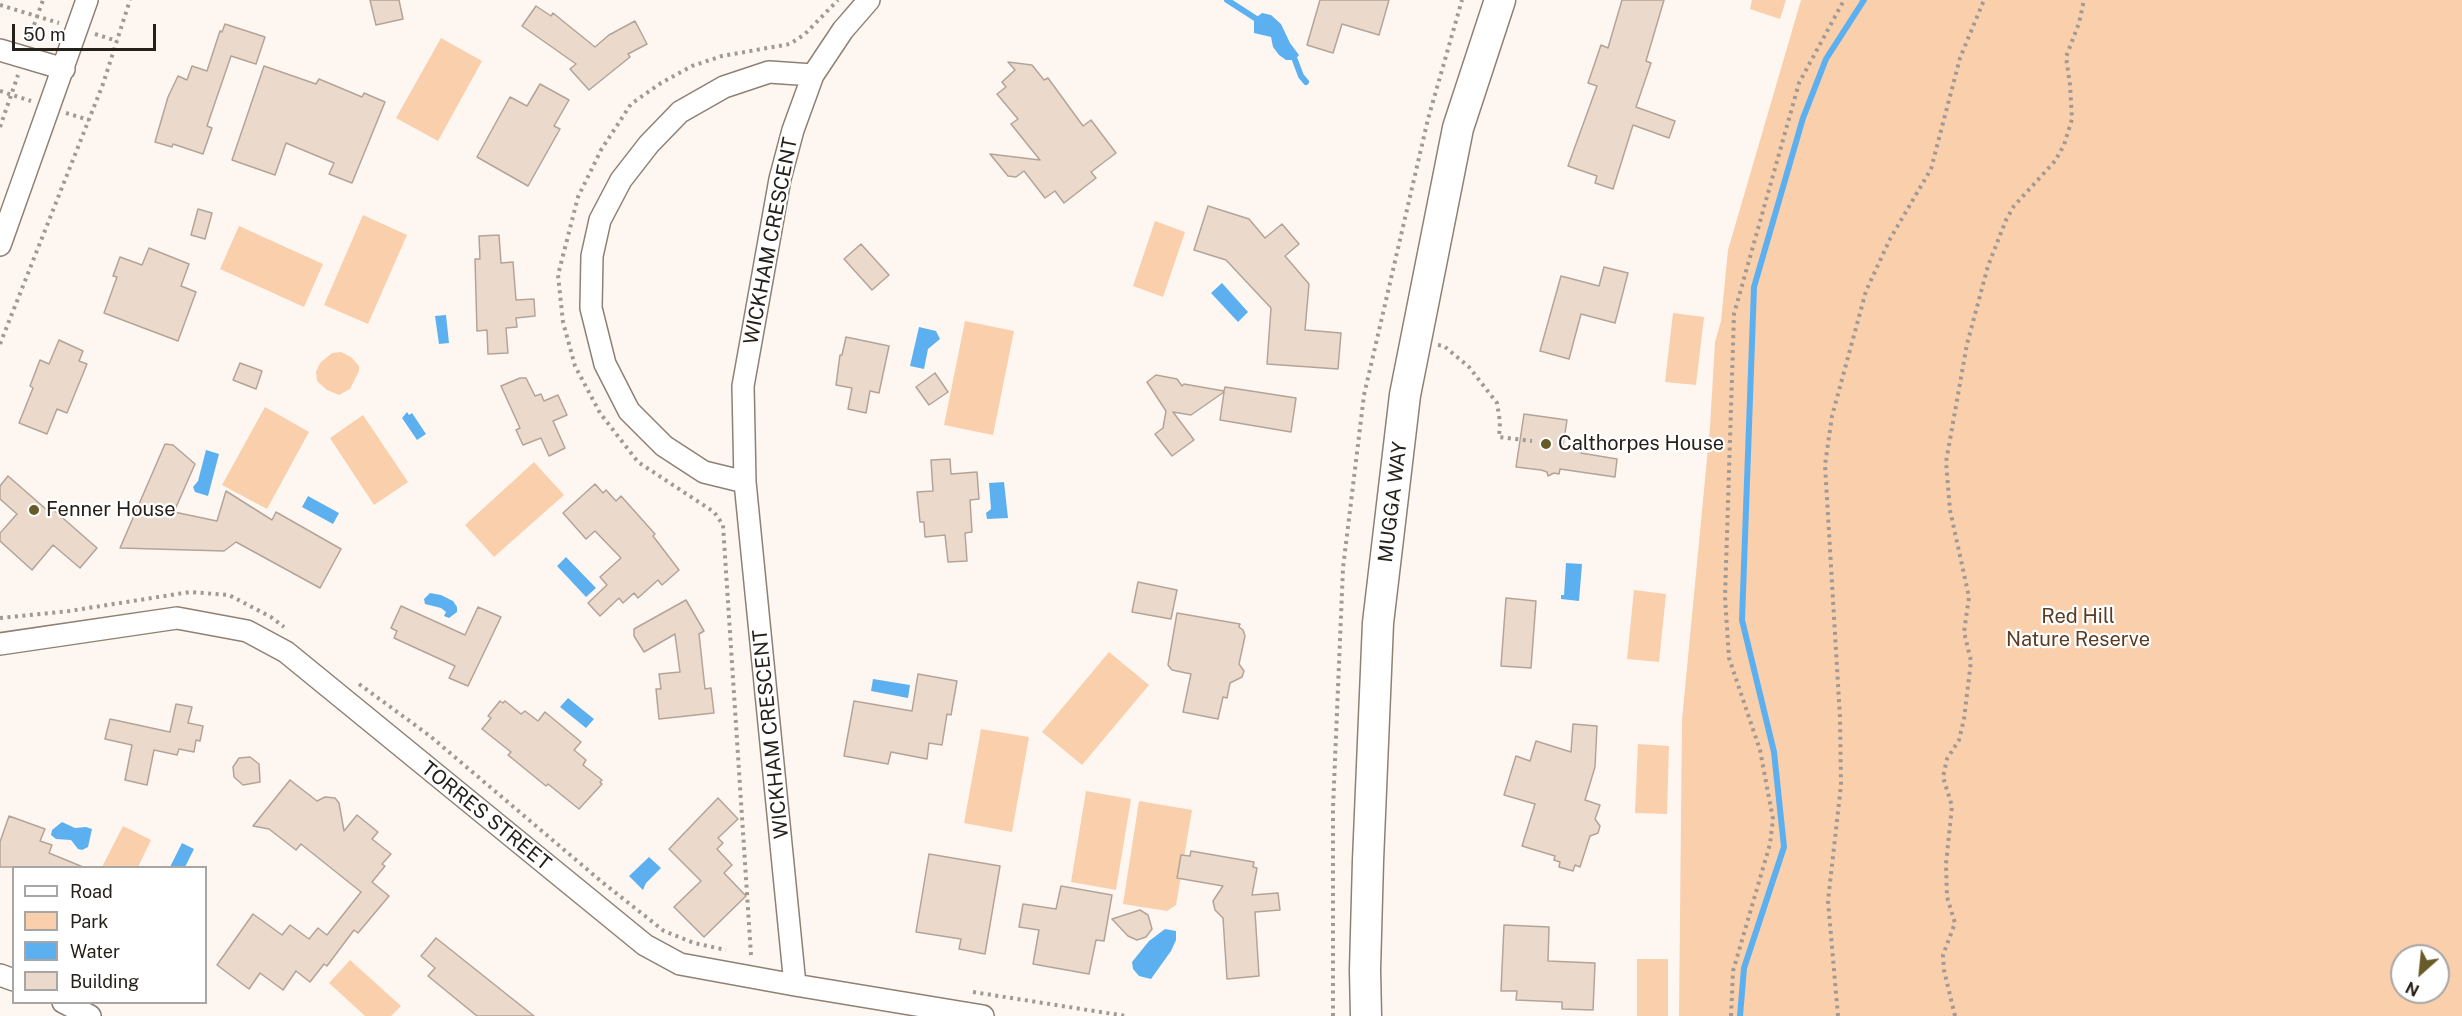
<!DOCTYPE html>
<style>
body{margin:0}
#map{position:relative;width:2462px;height:1016px;overflow:hidden;background:#fef7f1;font-family:"Public Sans",sans-serif}
canvas{display:block}
.legend{position:absolute;left:12px;top:866px;width:195px;height:138px;box-sizing:border-box;background:#fff;border:2px solid #a8a6a4;margin:0;padding:8px 10px;list-style:none;font-size:18px;color:#26201b}
.legend li{display:flex;align-items:center;gap:12px;height:30px}
.legend b{width:30px;border:2px solid #a8a6a4}
.north{position:absolute;left:2390px;top:944px;width:60px;height:60px;box-sizing:border-box;background:#fff;border:2px solid #a8a6a4;border-radius:50%;rotate:207deg;font-size:16px;font-weight:700;line-height:24px;text-align:center;color:#26201b}
.north::after{content:'';display:block;margin:auto;width:21px;height:27px;background:#685b28;clip-path:polygon(50% 0,100% 100%,50% 72%,0 100%)}
.scale{position:absolute;left:12px;top:24px;width:144px;height:27px;box-sizing:border-box;border:3px solid #26201b;border-top:0;padding-left:8px;font-size:18px;line-height:21px;white-space:nowrap;color:#26201b;-webkit-text-stroke:4px #fff;paint-order:stroke}
</style>
<div id="map">
<canvas width="2462" height="1016"></canvas>
<ul class="legend">
<li><b style="height:8px;background:#fff"></b>Road</li>
<li><b style="height:16px;background:#facfac"></b>Park</li>
<li><b style="height:16px;background:#5db0f0"></b>Water</li>
<li><b style="height:16px;background:#ebdacc"></b>Building</li>
</ul>
<div class="north">N</div>
<div class="scale">50 m</div>
</div>
<script>
const context = document.querySelector('canvas').getContext('2d');
context.lineJoin = 'round';
function fillPath(path, color) {
  context.fillStyle = color;
  context.fill(path, 'evenodd');
}
function shape(rows) {
  const path = new Path2D();
  for (const r of rows) {
    path.moveTo(r[0], r[1]);
    for (let i = 2; i < r.length; i += 2) path.lineTo(r[i], r[i + 1]);
  }
  return path;
}
function trace(path, color, width, dash) {
  context.strokeStyle = color;
  context.lineWidth = width;
  context.lineCap = dash ? 'butt' : 'round';
  context.setLineDash(dash || []);
  context.stroke(path);
}
function drawText(font, color, halo, rows, align = 'center') {
  context.font = font + ' "Public Sans",sans-serif';
  context.lineWidth = 4.5;
  context.setLineDash([]);
  context.textBaseline = 'middle';
  context.strokeStyle = halo;
  context.fillStyle = color;
  for (const [text, x, y, turn = 0] of rows) {
    context.save();
    context.translate(x, y);
    context.rotate((+turn || 0) * Math.PI / 180);
    context.textAlign = isNaN(turn) ? turn : align;
    if (halo) context.strokeText(text, 0, 0);
    context.fillText(text, 0, 0);
    context.restore();
  }
}
fillPath(shape([
 [1752,0,1786,0,1780,19,1750,9],
 [1801,0,2462,0,2462,1016,1679,1016,1682,720,1710,427,1715,342,1721,321,1728,250],
 [2402,956,2438,956,2438,992,2402,992],
 [441,38,482,61,438,141,396,118],
 [363,215,407,235,368,324,324,305],
 [1155,221,1185,232,1163,297,1133,286],
 [239,226,323,264,304,307,220,269],
 [1673,313,1704,317,1696,385,1665,382],
 [965,321,1014,331,993,435,944,425],
 [341,352,351,357,359,366,359,371,350,389,339,395,327,390,317,381,316,372,320,363,332,353],
 [265,407,309,432,267,509,222,485],
 [363,415,408,482,374,505,330,438],
 [534,462,564,495,494,557,465,525],
 [1634,590,1666,594,1659,662,1627,659],
 [1109,652,1149,685,1082,765,1042,732],
 [981,729,1029,737,1012,832,964,823],
 [1638,744,1669,746,1667,814,1635,813],
 [1086,791,1131,799,1116,890,1071,882],
 [1139,801,1192,810,1176,905,1167,911,1123,904],
 [123,826,151,840,138,867,102,867],
 [1637,959,1668,959,1668,1016,1637,1016],
 [350,960,401,1006,391,1016,365,1016,329,983]
]), '#facfac');
fillPath(shape([
 [1262,13,1271,15,1281,24,1290,43,1299,55,1295,60,1286,60,1279,55,1273,47,1271,37,1254,33,1254,19],
 [1222,283,1248,312,1238,322,1211,293],
 [446,315,449,343,439,344,435,316],
 [919,327,936,331,940,339,928,349,924,369,910,366],
 [407,412,409,415,412,413,426,434,417,440,402,418],
 [206,450,219,454,208,496,195,492,193,487,198,481],
 [1004,482,1008,518,987,519,986,513,991,509,989,483],
 [308,496,339,513,333,524,302,507],
 [566,557,596,588,586,597,557,566],
 [1566,563,1582,564,1579,601,1561,599,1561,595,1564,595],
 [430,593,441,595,453,601,457,607,457,612,449,618,444,616,446,612,441,608,425,604,424,599],
 [873,679,910,685,908,698,871,691],
 [568,698,594,719,586,728,560,707],
 [62,822,75,828,86,827,92,829,88,847,82,850,78,849,71,840,56,839,51,835,52,830],
 [182,843,194,849,185,867,170,867],
 [649,857,661,868,646,883,643,890,629,876],
 [1165,929,1176,931,1176,940,1171,951,1151,979,1139,976,1133,969,1132,962,1149,941]
]), '#5db0f0');
trace(shape([
 [1227,0,1255,18],
 [1295,60,1301,76,1306,82],
 [1740,1016,1744,968,1784,847,1774,752,1742,620,1754,287,1803,118,1826,59,1864,0]
]), '#5db0f0', 6);
const building = shape([
 [370,0,399,0,403,19,376,25,370,0],
 [1320,0,1389,0,1379,35,1342,24,1333,53,1307,45,1320,0],
 [1622,0,1664,0,1646,61,1651,63,1636,107,1675,121,1669,138,1633,125,1613,189,1595,183,1597,176,1568,166,1597,86,1588,83,1601,45,1608,48,1622,0],
 [536,6,551,16,553,13,595,47,609,35,635,21,647,44,628,54,630,57,589,90,570,69,576,64,522,26,536,6],
 [225,24,265,37,256,64,231,56,207,126,212,128,203,154,173,144,172,147,155,142,168,97,178,76,187,80,192,66,207,71,220,31,222,32,225,24],
 [1008,62,1032,65,1044,80,1048,78,1083,126,1091,120,1116,153,1091,172,1096,178,1064,203,1055,191,1045,198,1024,171,1016,177,1008,176,990,154,1040,160,1011,124,1018,119,997,94,1006,87,1002,82,1015,70,1008,62],
 [264,66,316,84,319,79,362,97,364,93,385,102,352,183,329,174,334,163,286,143,275,175,232,160,264,66],
 [540,84,569,100,554,126,560,129,528,186,477,157,510,97,527,106,540,84],
 [1208,206,1249,219,1265,238,1282,224,1299,244,1285,256,1309,284,1305,330,1341,333,1338,369,1267,364,1271,308,1226,260,1194,250,1208,206],
 [198,209,212,213,205,239,191,235,198,209],
 [499,235,501,263,513,262,516,300,534,299,535,316,516,318,517,327,506,328,508,353,488,354,487,330,477,331,475,259,480,259,479,236,499,235],
 [861,244,889,275,872,290,844,259,861,244],
 [149,248,189,264,181,286,196,292,178,341,104,313,117,277,113,276,120,257,142,265,149,248],
 [1604,267,1628,273,1615,323,1581,314,1569,359,1540,351,1561,276,1599,286,1604,267],
 [846,337,889,346,879,393,870,391,866,413,848,409,852,388,836,385,840,355,842,355,846,337],
 [59,340,83,351,79,361,87,364,67,413,57,409,47,434,19,423,33,388,30,386,40,360,49,364,59,340],
 [240,363,262,371,256,389,233,380,240,363],
 [935,373,948,392,929,405,916,387,935,373],
 [1156,375,1177,379,1182,386,1184,384,1224,391,1225,387,1296,398,1291,432,1220,420,1224,392,1191,415,1173,412,1194,440,1172,456,1155,434,1163,428,1166,411,1147,382,1156,375],
 [520,378,526,378,535,396,541,394,544,401,558,395,567,415,553,421,565,448,549,456,541,438,523,445,516,430,520,428,501,386,520,378],
 [1524,414,1567,420,1563,446,1582,449,1581,453,1617,459,1615,477,1560,469,1559,474,1554,473,1548,476,1547,472,1541,470,1516,467,1524,414],
 [165,444,173,445,195,464,174,512,217,521,226,491,272,520,276,512,341,549,320,588,236,542,224,551,120,548,165,444],
 [950,459,951,474,977,472,979,499,970,500,972,532,965,533,967,561,948,562,945,535,925,537,924,522,920,522,917,492,933,491,931,460,950,459],
 [8,476,47,510,48,505,97,548,80,568,53,545,32,570,0,541,0,533,17,514,0,499,0,486,8,476],
 [595,484,603,493,606,490,616,501,621,496,655,534,653,536,679,570,662,585,658,580,638,598,634,593,623,603,619,598,600,616,588,603,607,585,600,577,621,558,595,531,586,539,563,513,595,484],
 [1138,582,1177,590,1171,619,1132,612,1138,582],
 [1506,598,1536,601,1531,668,1501,666,1506,598],
 [686,600,704,631,699,634,705,689,711,688,714,713,659,719,656,689,661,689,659,674,680,672,675,634,644,652,634,636,634,629,686,600],
 [401,606,465,635,478,607,501,617,468,686,449,678,455,666,394,638,397,631,391,628,401,606],
 [1177,613,1240,624,1239,627,1243,630,1245,636,1239,664,1244,671,1242,677,1230,683,1227,698,1223,697,1218,719,1183,712,1191,674,1172,670,1168,665,1177,613],
 [918,674,957,681,951,715,947,714,942,745,929,743,927,759,891,752,888,764,844,756,854,701,912,711,918,674],
 [500,701,503,703,505,701,521,714,525,711,538,721,545,712,581,742,574,750,586,760,583,765,602,780,600,782,602,784,579,809,548,784,546,786,508,755,511,752,482,729,491,718,488,716,500,701],
 [176,704,192,707,188,723,203,726,200,741,196,740,194,752,179,749,177,755,154,750,147,785,125,780,132,745,105,739,110,719,170,732,176,704],
 [1573,724,1597,726,1595,767,1585,800,1600,805,1595,819,1600,826,1598,833,1590,836,1580,867,1575,865,1573,871,1559,867,1560,862,1554,860,1555,856,1522,846,1535,804,1504,795,1516,756,1530,761,1536,741,1571,752,1573,724],
 [250,757,259,764,260,782,243,785,234,777,233,767,239,758,250,757],
 [290,780,317,801,325,797,335,798,339,803,344,831,357,815,378,832,372,839,391,854,382,864,385,866,372,882,389,896,358,933,354,930,327,966,324,964,310,982,296,971,283,990,260,973,249,989,217,965,253,914,282,935,290,925,309,939,318,928,327,935,361,892,301,844,296,850,269,829,253,826,290,780],
 [718,798,738,819,718,838,723,843,717,849,732,865,724,873,746,896,704,937,674,907,701,881,669,849,718,798],
 [9,816,45,829,40,841,52,845,49,853,83,867,0,867,0,842,9,816],
 [1191,851,1254,862,1253,867,1257,868,1252,895,1278,893,1280,910,1255,912,1259,976,1227,979,1223,918,1215,910,1213,901,1223,886,1177,878,1181,855,1190,856,1191,851],
 [929,854,1000,866,985,954,959,949,961,939,916,932,929,854],
 [1061,886,1112,895,1104,941,1096,940,1089,974,1033,964,1039,930,1019,927,1023,904,1056,909,1061,886],
 [1140,910,1148,915,1152,929,1146,937,1137,940,1128,936,1112,919,1140,910],
 [1504,925,1549,927,1548,961,1595,963,1593,1010,1562,1009,1562,1002,1516,1000,1517,991,1501,991,1504,925],
 [436,938,534,1016,477,1016,428,976,435,968,421,956,436,938]
]);
fillPath(building, '#ebdacc');
trace(building, '#b4a498', 1.5);
const street = shape([
 [0,50,64,69],
 [0,245,87,0],
 [745,482,704,472,664,446,629,411,605,364,591,308,592,256,600,220,621,180,649,144,680,112,724,87,769,72,813,75],
 [0,644,177,618,247,631,286,652,645,945,680,964,795,985,983,1016],
 [0,975,14,980],
 [795,985,745,482,743,386,780,179,793,130,813,75,843,30,869,0],
 [63,1002,90,1016]
]);
const secondary = shape([
 [1366,1016,1365,970,1368,861,1378,623,1405,395,1458,128,1500,0]
]);
trace(street, '#8f8074', 24);
trace(secondary, '#8f8074', 33);
trace(shape([
 [0,5,59,23],
 [95,34,117,41],
 [29,39,43,0],
 [0,91,31,101],
 [66,113,89,120],
 [0,127,18,75],
 [0,344,103,84,130,0],
 [1438,345,1444,346,1469,367,1497,403,1500,422,1499,437,1532,441],
 [0,618,69,611,190,592,229,595,271,617,284,627],
 [359,684,430,736,602,882,664,931,694,943,726,950],
 [751,955,723,525,714,512,638,462,600,413,575,366,563,322,558,275,578,197,601,150,631,104,661,83,692,66,722,56,790,44,805,34,838,0],
 [973,992,1126,1016],
 [1333,1016,1333,808,1343,568,1364,395,1428,119,1462,0],
 [1731,1016,1733,971,1770,844,1773,819,1760,750,1729,658,1725,597,1734,314,1799,83,1844,0],
 [1838,1016,1828,901,1841,785,1840,718,1825,465,1832,416,1866,291,1890,239,1931,169,1960,58,1984,0],
 [1955,1016,1944,970,1943,955,1955,923,1947,897,1946,864,1952,806,1943,777,1947,759,1959,740,1964,719,1971,661,1964,632,1969,597,1950,510,1946,462,1967,344,1988,266,2006,220,2014,206,2055,161,2064,145,2072,119,2070,85,2066,57,2079,23,2084,0]
]), '#a09994', 4, [3, 4.5]);
trace(street, '#fff', 21);
trace(secondary, '#fff', 30);
for (const [x, y, r, color] of [
 [1546,444,6,"#685b28"],
 [34,510,6,"#685b28"]
]) {
  const dot = new Path2D();
  dot.arc(x, y, r, 0, 2 * Math.PI);
  context.fillStyle = color;
  context.fill(dot);
  trace(dot, '#fff', 2);
}
drawText('20px', '#26201b', '#fff', [
 ["WICKHAM CRESCENT",771,241,-79],
 ["MUGGA WAY",1393,502,-83],
 ["WICKHAM CRESCENT",771,734,-96],
 ["TORRES STREET",486,816,39]
]);
drawText('20px', '#26201b', '#fff', [
 ["Calthorpes House",1558,444],
 ["Fenner House",46,510]
], 'left');
drawText('20px', '#5b3b1f', '#fff', [
 ["Red Hill",2078,617],
 ["Nature Reserve",2078,640]
]);
</script>
